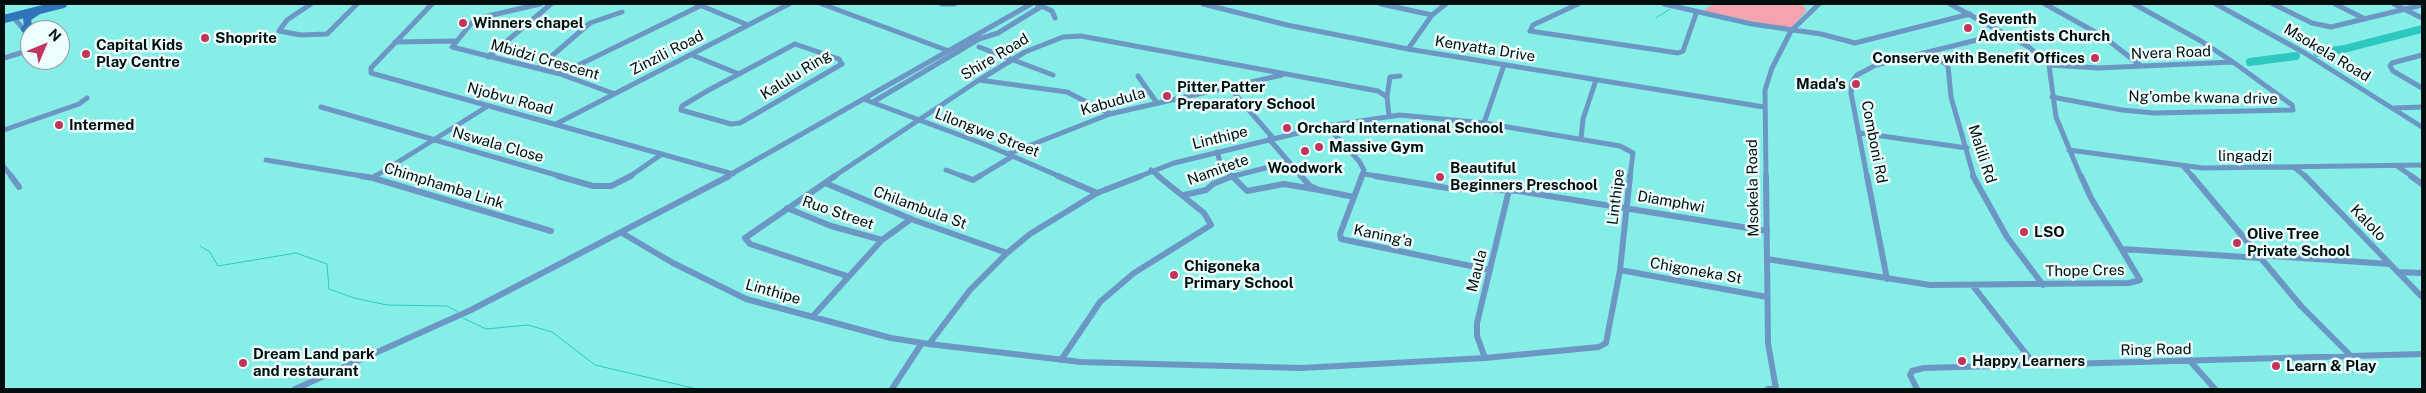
<!DOCTYPE html>
<style>
body{margin:0}
#map{position:relative;width:2426px;height:393px;overflow:hidden;background:#85eee7;font-family:"Public Sans",sans-serif}
canvas{display:block}
.frame{position:absolute;inset:0;border:5px solid #000f0e;pointer-events:none}
.north{position:absolute;left:20px;top:20px;width:50px;height:50px;box-sizing:border-box;background:#ecfefd;border:1px solid #8e9e9d;border-radius:50%;rotate:45deg;font-size:14px;font-weight:700;line-height:20px;text-align:center;color:#000f0e}
.north::after{content:'';display:block;margin:auto;width:18px;height:22px;background:#c3345a;clip-path:polygon(50% 0,100% 100%,50% 72%,0 100%)}
</style>
<div id="map">
<canvas width="2426" height="393"></canvas>
<div class="frame"></div>
<div class="north">N</div>
</div>
<script>
const context = document.querySelector('canvas').getContext('2d');
context.lineJoin = 'round';
function fillPath(path, color) {
  context.fillStyle = color;
  context.fill(path, 'evenodd');
}
function shape(rows) {
  const path = new Path2D();
  for (const r of rows) {
    path.moveTo(r[0], r[1]);
    for (let i = 2; i < r.length; i += 2) path.lineTo(r[i], r[i + 1]);
  }
  return path;
}
function trace(path, color, width, dash) {
  context.strokeStyle = color;
  context.lineWidth = width;
  context.lineCap = dash ? 'butt' : 'round';
  context.setLineDash(dash || []);
  context.stroke(path);
}
function drawText(font, color, halo, rows, align = 'center') {
  context.font = font + ' "Public Sans",sans-serif';
  context.lineWidth = 5;
  context.setLineDash([]);
  context.textBaseline = 'middle';
  context.strokeStyle = halo;
  context.fillStyle = color;
  for (const [text, x, y, turn = 0] of rows) {
    context.save();
    context.translate(x, y);
    context.rotate((+turn || 0) * Math.PI / 180);
    context.textAlign = isNaN(turn) ? turn : align;
    if (halo) context.strokeText(text, 0, 0);
    context.fillText(text, 0, 0);
    context.restore();
  }
}
fillPath(shape([
 [1714,4,1801,4,1807,10,1790,29,1702,11]
]), '#f5a4af');
trace(shape([
 [1656,18,1670,9],
 [200,246,210,252,218,266,296,253,327,264,329,289,354,298,387,305,447,306,458,312],
 [463,318,486,329,528,325,552,332,595,365,697,389]
]), '#2ec8c1', 1);
trace(shape([
 [2317,53,2344,49,2422,29],
 [2250,62,2296,56]
]), '#2ec8c1', 8);
trace(shape([
 [311,4,287,20,279,31,301,35,327,34,357,4],
 [432,4,371,68,371,73,733,174],
 [540,4,475,19,452,47,560,74,615,94],
 [697,4,748,25],
 [822,4,949,51],
 [942,4,954,4],
 [1037,4,1052,11,1055,18],
 [1203,4,1287,25,1408,49,1764,107],
 [1381,4,1432,15],
 [1578,4,1533,25,1530,31,1678,53,1683,51,1697,11],
 [1664,4,1752,24,1821,34,1855,43,1970,14],
 [1950,4,2029,47,2049,65,2056,117,2081,177],
 [2045,4,2104,37,2141,66],
 [2216,4,2303,52,2422,127],
 [2273,4,2312,23,2331,27,2422,5],
 [2335,4,2365,19],
 [2394,4,2422,18],
 [12,16,30,36],
 [395,42,455,41],
 [795,44,839,59,842,64,740,123,731,124,681,110,682,106,707,91,795,44],
 [979,47,1053,75],
 [1408,49,1432,15,1446,4],
 [1931,52,1948,66,1951,97,1974,177],
 [692,55,739,74],
 [2422,55,2392,63,2390,66,2393,71,2422,88],
 [488,57,551,4],
 [4,58,30,50],
 [2049,65,2098,68,2233,62],
 [538,68,590,23,622,12],
 [560,74,700,6],
 [1138,76,1157,103],
 [979,80,1067,92,1110,114],
 [1229,87,1273,138],
 [1387,97,1390,77,1400,76],
 [2052,97,2122,110,2154,113,2293,110,2292,105,2233,62,2201,41,2134,4],
 [866,100,989,146,1061,177],
 [873,102,979,39,998,33,1042,6],
 [321,107,563,177],
 [2394,108,2422,107],
 [1484,123,1504,65],
 [556,124,789,4],
 [1327,126,1359,161,1364,170,1361,177],
 [4,130,79,104,87,98],
 [1860,133,1967,148],
 [1269,139,1302,177],
 [1581,139,1583,119,1596,80],
 [2069,150,2203,168,2422,165],
 [1217,152,1221,165,1233,177],
 [1008,154,1110,114,1282,75],
 [266,160,368,177],
 [2397,166,2413,177],
 [4,167,12,177],
 [2184,167,2193,177],
 [2295,168,2306,177],
 [946,170,965,177],
 [1151,170,1160,177],
 [1364,174,1383,177],
 [374,177,488,106],
 [629,177,662,154],
 [726,177,1031,4],
 [833,177,979,80,1025,52,1063,37,1081,36,1378,91,1387,97,1389,116],
 [978,177,1013,156],
 [1138,177,1174,163,1327,126,1400,115,1484,123,1620,146,1633,153,1630,177],
 [1230,177,1289,162],
 [1766,177,1765,90,1772,68,1791,31,1819,4],
 [1867,177,1851,93,1852,82,1857,75,1876,65,2005,33]
]), '#6c97c4', 5);
trace(shape([
 [11,176,19,187],
 [361,176,373,178],
 [376,176,373,178,551,231],
 [558,176,593,186,611,186,631,176],
 [835,176,745,238,750,244,847,276],
 [962,176,973,180,980,176],
 [1058,176,1097,193],
 [1232,176,1247,191,1284,184,1319,190],
 [1301,176,1310,186,1319,190,1354,197],
 [1362,176,1340,234,1341,239,1490,270],
 [1375,176,1447,188,1518,191,1767,231],
 [1766,176,1768,343,1776,389],
 [1867,176,1887,279],
 [1973,176,2007,237,2043,285],
 [2192,176,2301,306,2351,356],
 [2305,176,2422,297],
 [2411,176,2422,184],
 [825,183,911,219,1007,253],
 [1184,195,1206,190,1213,184,1233,176],
 [787,208,831,226,882,240],
 [622,233,673,263,746,299,891,338,929,344],
 [2122,249,2260,258],
 [2257,255,2390,264],
 [1767,259,1930,285,2129,283,2140,280,2091,198,2081,176],
 [1620,270,1767,297],
 [2398,272,2422,273],
 [1973,286,2035,365],
 [813,316,882,240,911,219],
 [929,344,1081,362,1301,368,1485,358,1599,347,1606,343,1620,270,1630,176],
 [929,344,970,290,1007,253,1030,234,1097,193,1141,176],
 [1485,358,1477,336,1477,323,1509,190],
 [1061,360,1100,302,1134,273,1211,225,1204,213,1158,176],
 [2190,361,2215,389],
 [295,389,471,310,729,176],
 [892,389,922,343],
 [1768,389,1776,389],
 [1917,389,1910,375,1912,371,1924,368,2422,354]
]), '#6c97c4', 6);
trace(shape([
 [4,19,63,4],
 [25,29,28,27,27,18,36,12]
]), '#2f75b7', 8);
for (const [x, y, r, color] of [
 [463,23,5,"#c3345a"],
 [1968,28,5,"#c3345a"],
 [205,38,5,"#c3345a"],
 [86,54,5,"#c3345a"],
 [2095,58,5,"#c3345a"],
 [1856,84,5,"#c3345a"],
 [1167,96,5,"#c3345a"],
 [59,125,5,"#c3345a"],
 [1287,128,5,"#c3345a"],
 [1319,147,5,"#c3345a"],
 [1305,151,5,"#c3345a"],
 [1440,177,5,"#c3345a"],
 [2024,232,5,"#c3345a"],
 [2237,243,5,"#c3345a"],
 [1174,275,5,"#c3345a"],
 [1962,361,5,"#c3345a"],
 [243,363,5,"#c3345a"],
 [2276,366,5,"#c3345a"]
]) {
  const dot = new Path2D();
  dot.arc(x, y, r, 0, 2 * Math.PI);
  context.fillStyle = color;
  context.fill(dot);
  trace(dot, '#ecfefd', 2);
}
drawText('bold 15px', '#000f0e', '#ecfefd', [
 ["Seventh",1978,19],
 ["Adventists Church",1978,36],
 ["Winners chapel",473,23],
 ["Shoprite",215,38],
 ["Capital Kids",96,45],
 ["Play Centre",96,62],
 ["Conserve with Benefit Offices",2085,58,"right"],
 ["Mada's",1846,84,"right"],
 ["Pitter Patter",1177,87],
 ["Preparatory School",1177,104],
 ["Intermed",69,125],
 ["Orchard International School",1297,128],
 ["Massive Gym",1329,147],
 ["Woodwork",1305,168,"center"],
 ["Beautiful",1450,168],
 ["Beginners Preschool",1450,185],
 ["LSO",2034,232],
 ["Olive Tree",2247,234],
 ["Private School",2247,251],
 ["Chigoneka",1184,266],
 ["Primary School",1184,283],
 ["Dream Land park",253,354],
 ["and restaurant",253,371],
 ["Happy Learners",1972,361],
 ["Learn & Play",2286,366]
], 'left');
drawText('15px', '#000f0e', '#ecfefd', [
 ["Kenyatta Drive",1485,49,9],
 ["Zinzili Road",667,53,-27],
 ["Nvera Road",2171,53,-2],
 ["Msokela Road",2327,53,31],
 ["Shire Road",995,57,-31],
 ["Mbidzi Crescent",545,60,16],
 ["Kalulu Ring",796,75,-32],
 ["Ng'ombe kwana drive",2203,98,1],
 ["Njobvu Road",510,99,15],
 ["Kabudula",1113,102,-16],
 ["Lilongwe Street",987,133,21],
 ["Linthipe",1220,138,-14],
 ["Comboni Rd",1874,142,79],
 ["Nswala Close",498,145,16],
 ["Malili Rd",1982,154,72],
 ["lingadzi",2245,156],
 ["Namitete",1218,170,-20],
 ["Chimphamba Link",444,186,17],
 ["Msokela Road",1753,188,-91],
 ["Linthipe",1616,197,-83],
 ["Diamphwi",1671,202,10],
 ["Chilambula St",920,208,20],
 ["Ruo Street",838,213,19],
 ["Kalolo",2368,223,46],
 ["Kaning'a",1383,236,12],
 ["Maula",1477,271,-76],
 ["Chigoneka St",1696,271,10],
 ["Thope Cres",2085,271,-1],
 ["Linthipe",773,292,16],
 ["Ring Road",2156,350,-1]
]);
</script>
